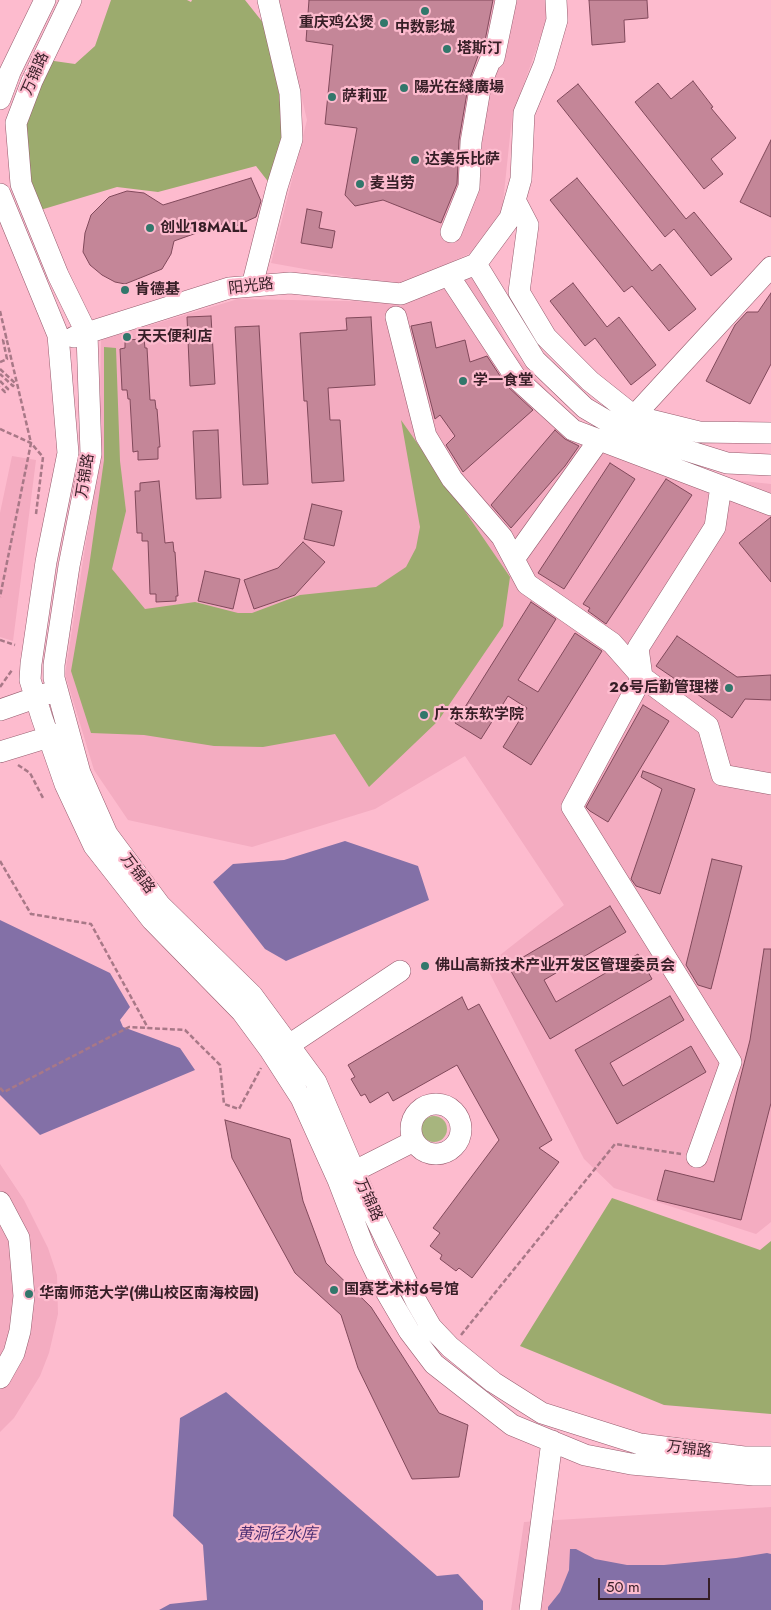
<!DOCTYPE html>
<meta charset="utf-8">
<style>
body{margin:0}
#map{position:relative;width:771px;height:1610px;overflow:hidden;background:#fdbbce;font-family:Jost,sans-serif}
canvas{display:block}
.scale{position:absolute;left:598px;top:1578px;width:112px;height:22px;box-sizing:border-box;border:2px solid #361e26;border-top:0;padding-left:6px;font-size:15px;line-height:18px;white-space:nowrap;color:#361e26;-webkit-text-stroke:4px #fdbbce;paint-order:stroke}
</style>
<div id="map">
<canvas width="771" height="1610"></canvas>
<div class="scale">50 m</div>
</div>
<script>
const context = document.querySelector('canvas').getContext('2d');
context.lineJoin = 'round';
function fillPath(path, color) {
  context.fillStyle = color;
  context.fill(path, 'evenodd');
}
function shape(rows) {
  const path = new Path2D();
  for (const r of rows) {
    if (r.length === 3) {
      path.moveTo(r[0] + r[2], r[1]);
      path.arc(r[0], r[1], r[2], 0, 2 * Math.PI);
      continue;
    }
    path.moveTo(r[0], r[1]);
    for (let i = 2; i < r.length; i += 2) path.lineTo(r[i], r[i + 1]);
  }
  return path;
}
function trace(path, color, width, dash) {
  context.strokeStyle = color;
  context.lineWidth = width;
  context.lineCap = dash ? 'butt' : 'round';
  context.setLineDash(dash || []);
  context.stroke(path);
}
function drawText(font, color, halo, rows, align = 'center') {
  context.font = font + ' Jost,"Noto Sans SC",sans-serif';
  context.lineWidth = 4.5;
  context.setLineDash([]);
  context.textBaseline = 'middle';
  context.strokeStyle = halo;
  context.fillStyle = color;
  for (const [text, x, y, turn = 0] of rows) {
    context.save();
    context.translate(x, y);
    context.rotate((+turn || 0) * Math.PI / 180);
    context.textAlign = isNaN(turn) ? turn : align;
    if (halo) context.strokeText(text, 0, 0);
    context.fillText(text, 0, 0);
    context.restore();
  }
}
fillPath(shape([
 [279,0,546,0,546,22,512,117,502,212,473,252,399,286,271,263,307,120],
 [474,275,510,349,573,420,733,480,771,484,771,1222,756,1234,614,1188,584,1159,486,966,564,905,465,756,375,809,252,847,128,820,94,770,65,674,99,460,101,340,238,299,397,302],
 [12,456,36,460,13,641,0,637,0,513],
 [0,1164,24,1200,48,1248,57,1275,58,1314,49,1353,40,1376,14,1418,0,1432],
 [771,1507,771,1610,511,1610,524,1522]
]), '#f4acc1');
fillPath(shape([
 [434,1129,13]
]), '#a7b57e');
fillPath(shape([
 [111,0,187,0,191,2,192,0,245,0,272,34,284,136,270,184,256,166,158,192,117,187,37,211,20,123,47,60,75,64,95,46],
 [104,347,116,348,120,461,126,511,112,569,145,609,195,602,238,613,252,613,300,595,376,587,406,567,416,548,420,527,401,420,460,504,510,577,503,626,438,721,369,787,335,734,263,747,214,746,144,735,91,733,71,671,89,567,104,460],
 [612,1198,760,1250,771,1241,771,1414,664,1405,520,1346]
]), '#9cab6e');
fillPath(shape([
 [345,841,418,866,429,900,286,961,265,949,213,882,233,864,284,860],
 [0,920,110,973,130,1007,120,1020,123,1027,180,1048,195,1070,40,1135,0,1095],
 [226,1392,437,1576,458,1574,483,1601,483,1610,159,1610,170,1604,207,1600,203,1545,173,1516,180,1418],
 [570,1549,576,1549,595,1559,627,1565,664,1565,736,1558,767,1553,771,1554,771,1610,548,1610,548,1607,560,1592,569,1570]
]), '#8370a7');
const building = shape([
 [309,0,493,0,483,51,478,56,469,81,459,140,457,184,441,223,383,200,355,206,345,195,357,128,325,124,333,45,306,41,309,0],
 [589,0,647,0,648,18,624,20,625,42,592,45,589,0],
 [693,81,713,107,711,108,736,138,711,159,723,174,704,189,635,102,658,83,671,99,693,81],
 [578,84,686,219,694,212,732,259,711,276,674,229,665,237,557,101,578,84],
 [771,140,771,217,740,202,771,140],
 [251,178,261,201,256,217,225,231,222,224,174,241,171,254,162,269,145,276,125,284,115,282,102,275,90,265,83,252,85,233,91,215,109,197,127,191,144,193,163,205,251,178],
 [577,178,652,271,660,264,696,309,669,331,632,286,624,292,550,200,577,178],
 [307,209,322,212,319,228,335,231,332,248,301,243,307,209],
 [573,283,607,327,619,317,656,365,631,385,595,338,585,346,550,301,573,283],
 [771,293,771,364,750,404,706,381,735,325,747,312,758,312,771,293],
 [211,316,215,384,190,386,187,317,211,316],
 [371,317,375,385,328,388,330,420,340,420,344,481,312,483,307,401,304,401,300,333,347,330,346,318,371,317],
 [431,322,436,348,465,340,470,362,487,356,506,385,533,410,463,472,446,445,455,436,440,415,435,419,411,326,431,322],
 [259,326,268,484,243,485,235,327,259,326],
 [144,339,145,348,147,348,150,400,155,400,156,409,157,409,160,447,158,447,158,459,138,460,138,451,133,452,130,399,128,399,127,390,122,390,120,349,125,348,125,340,144,339],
 [218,430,221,498,196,499,193,431,218,430],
 [555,430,565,439,579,446,565,466,511,528,491,505,555,430],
 [610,463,635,479,564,589,538,573,610,463],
 [666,479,692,495,606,624,588,611,590,608,583,604,666,479],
 [159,481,165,543,173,542,174,552,175,552,178,596,176,596,176,601,156,602,156,594,150,594,148,541,142,541,142,533,137,533,135,491,140,491,140,483,159,481],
 [312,504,342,511,334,546,304,539,312,504],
 [771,517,771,582,739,543,771,517],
 [303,542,325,562,295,595,254,609,244,580,278,568,303,542],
 [205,571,240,579,233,609,198,601,205,571],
 [531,602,556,619,518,680,538,692,575,633,602,651,531,765,503,747,527,708,508,696,481,739,455,723,531,602],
 [677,636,737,677,771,675,771,700,745,699,732,718,656,666,677,636],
 [643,705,669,721,608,822,590,811,586,807,643,705],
 [643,771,695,789,660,894,636,886,631,879,662,789,641,777,643,771],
 [712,859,742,866,711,989,698,985,686,965,712,859],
 [610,906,626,932,544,980,556,1002,638,954,652,979,550,1039,508,966,610,906],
 [764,949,771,949,771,1103,741,1220,657,1200,665,1170,714,1182,750,1040,764,949],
 [670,996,684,1020,610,1063,623,1086,691,1046,706,1072,617,1124,575,1050,670,996],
 [462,997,468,1010,479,1004,552,1140,539,1148,559,1162,472,1278,459,1268,456,1271,440,1259,442,1255,430,1246,440,1233,433,1228,499,1140,457,1065,393,1101,388,1092,370,1103,365,1094,361,1096,351,1079,355,1077,348,1065,462,997],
 [225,1120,290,1139,303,1201,326,1263,371,1307,439,1413,468,1425,459,1477,412,1479,358,1368,341,1315,295,1273,232,1158,225,1120]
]);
fillPath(building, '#c48698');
trace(building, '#81495b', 1);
const minor = shape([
 [71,0,32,81,16,123,21,184,58,275,87,334,91,454,69,566,54,665,54,678,80,773,107,834,160,905,252,995,316,1082,367,1201,416,1301,431,1327,450,1347,493,1382,542,1413,640,1444,744,1457,771,1457],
 [0,99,10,72,45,0],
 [0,194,58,335,68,453,46,562,31,664,30,680,42,718,65,784,94,846,152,920,242,1012,270,1050,301,1098,338,1180,365,1250,381,1283,409,1331,434,1364,512,1425,585,1455,631,1464,754,1475,771,1475],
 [515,200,528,225,519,292,546,337,590,381,634,416,699,432,771,433],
 [451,232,469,187,471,142,481,83,490,61,494,58,506,0],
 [476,264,535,360,585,408,624,431,727,463,771,465],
 [449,276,516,378,573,430,721,486,715,527,638,648,642,677,572,807,731,1062,697,1157],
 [252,286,277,187,292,139,290,93,268,0],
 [396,317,426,436,452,479,502,537,527,584,612,643,642,677,708,726,722,775,771,784],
 [74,337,229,288,290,283,401,294,476,264,510,218,521,179,524,113,544,65,557,20,556,0],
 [634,416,771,267],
 [721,486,771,505],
 [514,559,599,440],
 [0,710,49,693],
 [0,752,62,733],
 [289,1045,400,971],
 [436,1129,25],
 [343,1177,414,1141],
 [0,1202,19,1238,24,1296,20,1331,14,1353,0,1378],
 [530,1610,552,1441]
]);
trace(minor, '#965c6e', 22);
trace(shape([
 [0,311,31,443,0,597],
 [0,362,7,359,3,340,7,337],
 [0,369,15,383,13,386,0,374],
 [0,381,8,389,5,392,0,387],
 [0,429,31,443,43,457,36,514],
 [0,640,15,645],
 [0,687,12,670],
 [18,765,30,773,43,798],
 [0,861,31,914,91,924,148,1028],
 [0,1088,4,1092,129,1027,185,1030,220,1065,224,1104,239,1109,261,1068],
 [461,1335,615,1144,681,1154]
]), '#a87887', 2.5, [5, 2.5]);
trace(minor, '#fff', 21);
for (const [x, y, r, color] of [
 [425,11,5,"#32776b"],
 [384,23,5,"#32776b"],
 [447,49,5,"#32776b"],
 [404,88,5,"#32776b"],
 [332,97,5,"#32776b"],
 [415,160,5,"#32776b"],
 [360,184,5,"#32776b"],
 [150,228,5,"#32776b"],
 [125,290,5,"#32776b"],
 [127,337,5,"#32776b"],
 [463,381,5,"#32776b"],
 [729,688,5,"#32776b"],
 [424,715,5,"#32776b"],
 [425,966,5,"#32776b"],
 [334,1290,5,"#32776b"],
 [29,1294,5,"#32776b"]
]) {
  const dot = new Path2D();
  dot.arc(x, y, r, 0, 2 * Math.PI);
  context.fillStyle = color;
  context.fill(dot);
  trace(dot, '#fdbbce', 2);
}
drawText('bold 15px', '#361e26', '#fdbbce', [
 ["重庆鸡公煲",374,23,"right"],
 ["中数影城",425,28,"center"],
 ["塔斯汀",457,49],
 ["陽光在綫廣場",414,88],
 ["萨莉亚",342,97],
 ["达美乐比萨",425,160],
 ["麦当劳",370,184],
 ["创业18MALL",160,228],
 ["肯德基",135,290],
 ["天天便利店",137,337],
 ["学一食堂",473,381],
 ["26号后勤管理楼",719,688,"right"],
 ["广东东软学院",434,715],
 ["佛山高新技术产业开发区管理委员会",435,966],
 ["国赛艺术村6号馆",344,1290],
 ["华南师范大学(佛山校区南海校园)",39,1294]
], 'left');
drawText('15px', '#361e26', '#fdbbce', [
 ["万锦路",36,74,-66],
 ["阳光路",251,287,-7],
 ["万锦路",86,476,-81],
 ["万锦路",137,874,53],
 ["万锦路",368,1200,66],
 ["万锦路",689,1450,7]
]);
drawText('italic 16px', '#4b2e73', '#fdbbce', [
 ["黄洞径水库",277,1535]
]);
</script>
